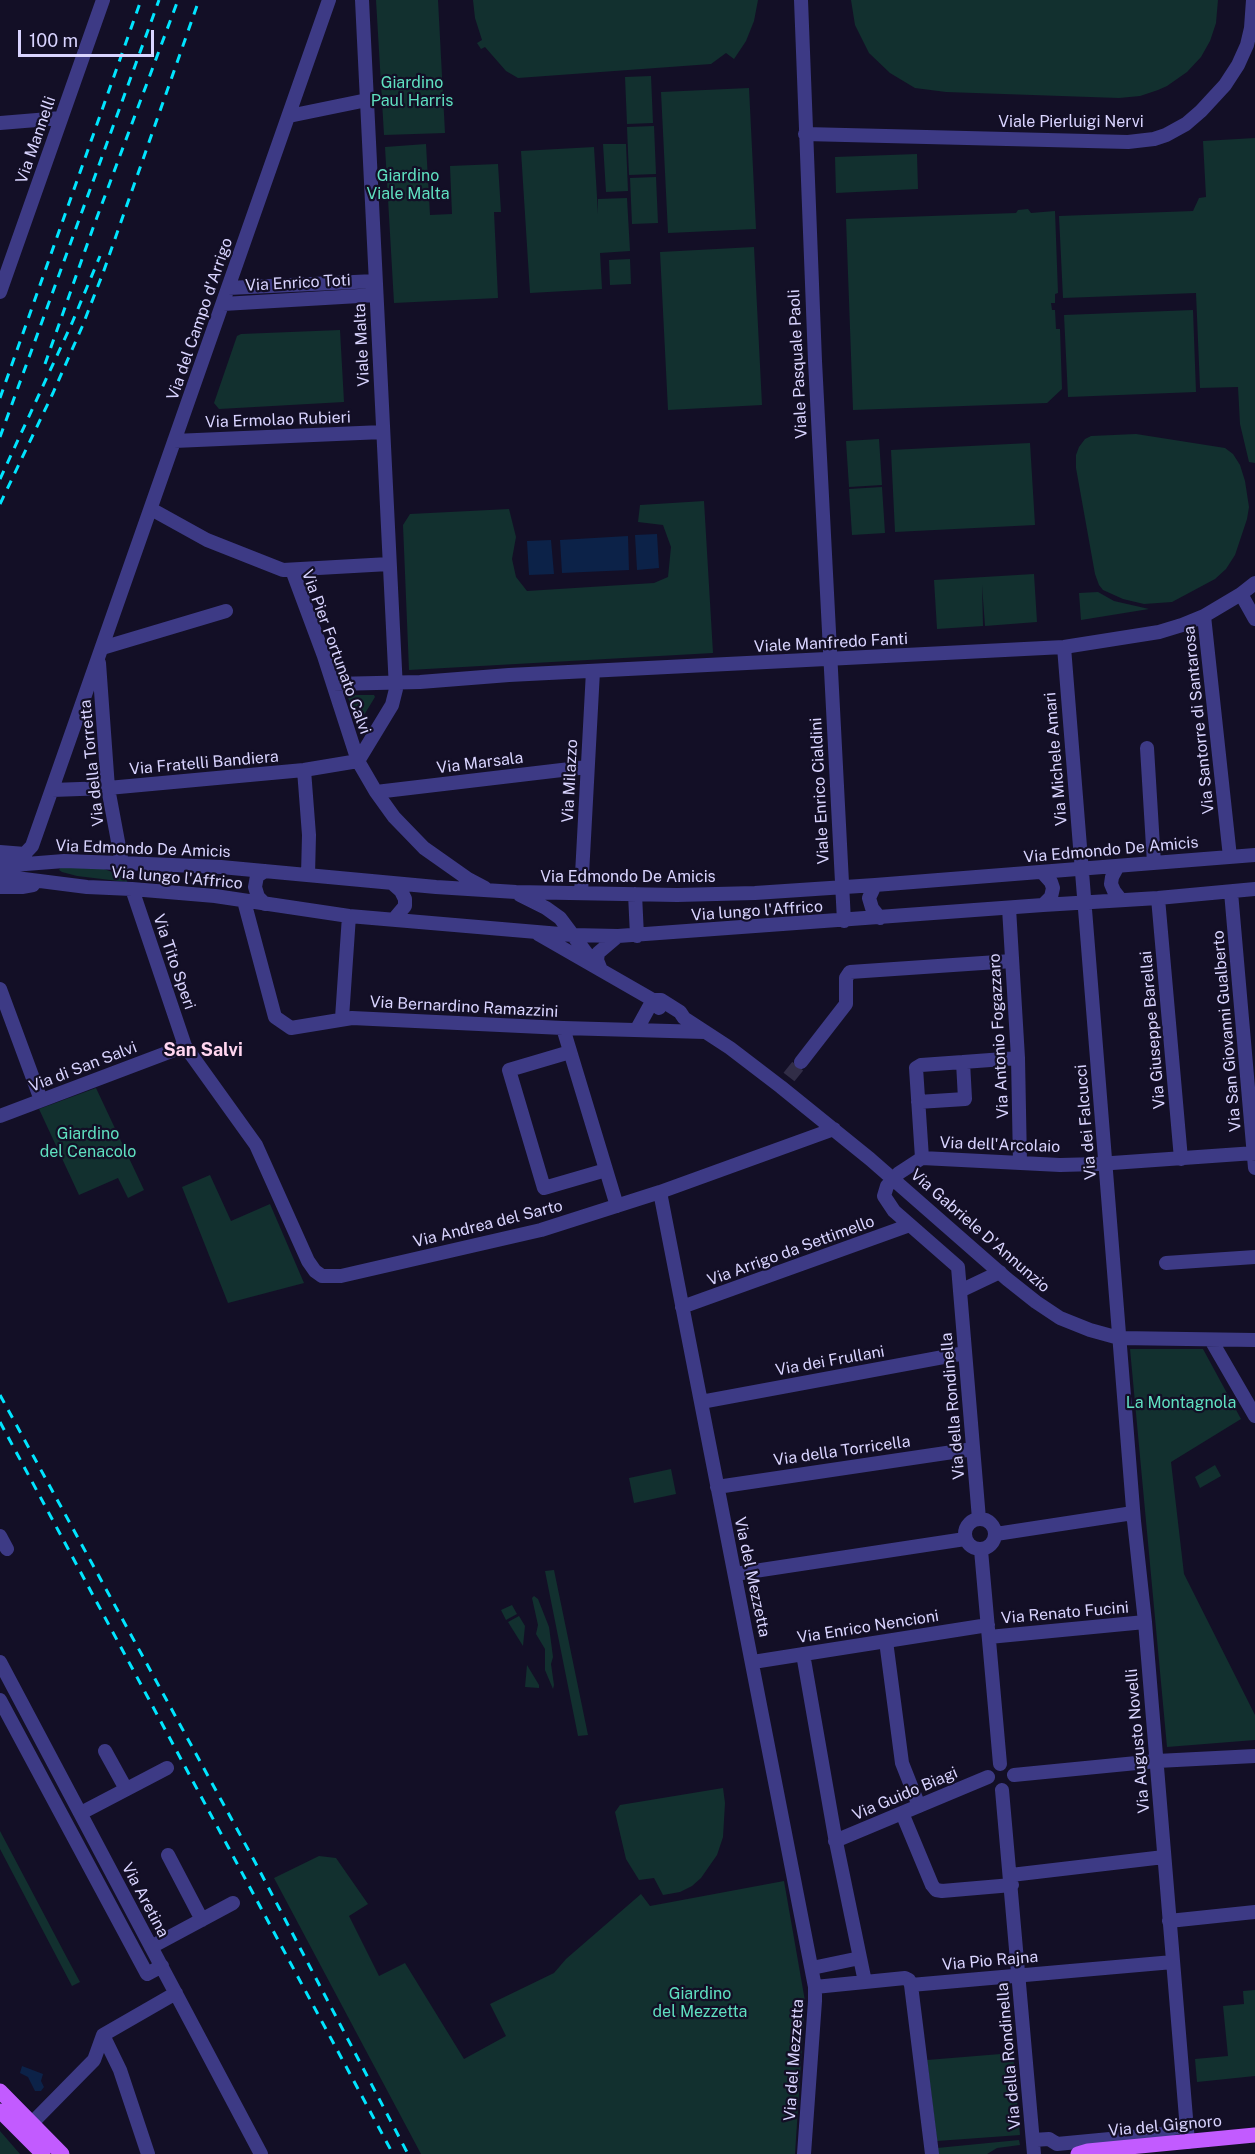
<!DOCTYPE html>
<style>
body{margin:0}
#map{position:relative;width:1255px;height:2154px;overflow:hidden;background:#130f26;font-family:"Public Sans",sans-serif}
canvas{display:block}
.scale{position:absolute;left:18px;top:30px;width:136px;height:27px;box-sizing:border-box;border:3px solid #d9d4ff;border-top:0;padding-left:8px;font-size:18px;line-height:21px;white-space:nowrap;color:#d9d4ff;-webkit-text-stroke:4px #130f26;paint-order:stroke}
</style>
<div id="map">
<canvas width="1255" height="2154"></canvas>
<div class="scale">100 m</div>
</div>
<script>
const context = document.querySelector('canvas').getContext('2d');
context.lineJoin = 'round';
function fillPath(path, color) {
  context.fillStyle = color;
  context.fill(path, 'evenodd');
}
function shape(rows) {
  const path = new Path2D();
  for (const r of rows) {
    if (r.length === 3) {
      path.moveTo(r[0] + r[2], r[1]);
      path.arc(r[0], r[1], r[2], 0, 2 * Math.PI);
      continue;
    }
    path.moveTo(r[0], r[1]);
    for (let i = 2; i < r.length; i += 2) path.lineTo(r[i], r[i + 1]);
  }
  return path;
}
function trace(path, color, width, dash) {
  context.strokeStyle = color;
  context.lineWidth = width;
  context.lineCap = dash ? 'butt' : 'round';
  context.setLineDash(dash || []);
  context.stroke(path);
}
function drawText(font, color, halo, rows, align = 'center') {
  context.font = font + ' "Public Sans",sans-serif';
  context.lineWidth = 4.5;
  context.setLineDash([]);
  context.textBaseline = 'middle';
  context.strokeStyle = halo;
  context.fillStyle = color;
  for (const [text, x, y, turn = 0] of rows) {
    context.save();
    context.translate(x, y);
    context.rotate((+turn || 0) * Math.PI / 180);
    context.textAlign = isNaN(turn) ? turn : align;
    if (halo) context.strokeText(text, 0, 0);
    context.fillText(text, 0, 0);
    context.restore();
  }
}
fillPath(shape([
 [376,0,438,0,445,133,384,135],
 [473,0,758,0,754,21,746,41,734,59,726,53,711,64,518,78,506,71,485,47,481,49,477,43,482,40,475,18],
 [851,0,1218,0,1216,23,1210,41,1201,57,1187,72,1167,86,1158,90,1140,96,1119,98,946,92,915,88,890,73,869,53,855,25],
 [651,76,653,123,627,124,625,77],
 [749,88,756,229,668,233,661,92],
 [654,126,656,174,629,175,627,127],
 [1255,138,1255,463,1249,462,1240,424,1238,387,1200,388,1196,293,1063,298,1059,216,1193,211,1199,198,1206,197,1203,141],
 [426,144,430,215,452,214,450,166,498,164,501,212,494,212,498,298,394,303,385,147],
 [603,144,626,144,628,191,606,192],
 [594,147,598,214,598,199,627,198,630,251,600,253,602,289,530,293,521,151],
 [917,154,918,189,836,193,835,157],
 [656,177,658,223,632,224,630,178],
 [1028,209,1031,213,1055,211,1058,293,1055,294,1055,303,1051,303,1052,310,1055,310,1056,329,1060,329,1062,389,1047,403,853,410,846,219,1016,213,1018,210],
 [754,247,762,405,668,410,660,252],
 [630,259,631,284,610,285,609,260],
 [1193,310,1196,392,1068,397,1064,315],
 [340,330,344,402,219,409,214,403,237,336,241,334],
 [1136,434,1225,448,1233,454,1240,465,1245,481,1249,507,1247,519,1235,555,1226,569,1215,579,1172,602,1144,604,1123,599,1103,590,1099,585,1095,574,1076,468,1076,455,1079,447,1085,439,1091,436],
 [879,439,882,485,849,487,846,441],
 [1030,443,1035,525,895,532,891,450],
 [882,487,885,533,852,535,849,489],
 [704,501,713,653,409,670,403,525,410,514,509,509,516,537,512,559,516,577,527,591,654,583,668,577,671,547,663,525,638,522,640,505],
 [1034,574,1037,622,985,626,982,585,983,626,937,629,934,580],
 [1098,592,1114,601,1149,609,1081,620,1079,593],
 [347,695,374,695,375,697,358,725],
 [61,867,104,869,123,876,127,879,127,882,77,876,62,872,59,870],
 [96,1088,144,1190,128,1198,118,1178,79,1195,39,1109],
 [210,1175,231,1221,270,1204,304,1283,228,1303,182,1187],
 [1130,1349,1203,1349,1241,1419,1171,1462,1184,1574,1255,1715,1255,1740,1167,1747],
 [1215,1465,1221,1476,1200,1488,1195,1477],
 [671,1469,676,1494,634,1503,629,1478],
 [554,1570,588,1735,578,1736,545,1571],
 [534,1596,538,1599,549,1627,553,1657,551,1664,554,1685,553,1689,545,1670,545,1649,536,1634,538,1625,532,1598],
 [512,1605,517,1614,506,1620,501,1610],
 [519,1616,525,1626,523,1646,508,1622],
 [527,1665,539,1685,539,1688,525,1687],
 [723,1788,725,1803,723,1837,717,1855,701,1878,692,1886,680,1892,663,1895,654,1878,639,1880,626,1859,615,1812,620,1805],
 [0,1831,66,1956,80,1982,72,1986,0,1849],
 [319,1856,336,1858,368,1904,349,1916,379,1976,405,1963,464,2059,506,2036,490,2004,554,1973,566,1959,641,1894,650,1906,784,1881,805,2001,795,2154,421,2154,274,1878],
 [1255,1990,1255,2076,1197,2082,1195,2059,1228,2056,1223,2006,1244,2004,1243,1991],
 [1013,2053,1020,2135,937,2141,927,2060],
 [0,2131,20,2154,0,2154],
 [1019,2140,1020,2145,997,2148,987,2154,938,2154,937,2148]
]), '#12302f');
fillPath(shape([
 [657,534,659,568,637,570,635,535],
 [628,536,629,570,562,573,560,540],
 [551,540,554,574,529,575,527,541],
 [22,2066,43,2074,41,2081,44,2087,41,2091,35,2091,28,2077,20,2073]
]), '#0c2248');
trace(shape([
 [789,1077,801,1062]
]), '#312d47', 14, [14, 7]);
trace(shape([
 [801,0,815,361,844,921],
 [289,116,367,100],
 [0,123,61,118],
 [805,134,1128,142,1154,139,1166,135,1186,124,1201,111,1225,85,1238,65,1247,45,1251,28,1253,0],
 [228,288,375,281],
 [0,292,103,0],
 [223,304,376,295],
 [174,441,383,432],
 [151,509,207,540,283,570,389,564],
 [292,570,324,656,358,761,376,792,394,817,424,848,468,879,485,888],
 [1241,594,1255,619],
 [1204,616,1230,857],
 [1064,647,1134,1521,1145,1622,1188,2142],
 [102,648,226,611],
 [99,663,108,788,122,863],
 [333,684,420,682,509,675,1064,647,1159,632,1182,625,1204,616,1241,594,1255,583],
 [1147,748,1154,863],
 [358,761,392,705,396,689,362,0],
 [304,770,309,835,308,875],
 [52,790,108,788,304,770,358,761],
 [376,792,587,767],
 [0,852,25,854],
 [0,866,64,861,147,864,221,867,436,887,516,892,677,895,755,893,875,885,1255,855],
 [13,866,32,846,329,0],
 [1118,866,1112,877,1111,884,1114,891,1121,900],
 [1042,872,1051,882,1053,888,1051,897,1043,905],
 [0,876,87,887,132,889,215,896,349,916,572,935,618,936,1043,905,1158,898,1255,889],
 [392,883,401,891,405,899,405,906,394,919],
 [875,885,869,898,872,908,880,918],
 [0,887,22,887,33,885],
 [132,889,185,1046,256,1145,308,1261,315,1271,322,1276,341,1276,541,1230,660,1192,834,1129],
 [1231,892,1255,1168],
 [581,893,593,671],
 [635,894,637,936],
 [520,895,546,908,560,918,593,962],
 [1158,898,1181,1159],
 [244,901,275,1017,291,1028,352,1018,563,1028,705,1032],
 [265,904,258,897,255,887,257,876,265,871],
 [1009,908,1018,1058,1020,1163],
 [538,934,653,1000,659,1008],
 [601,970,597,960,598,953,618,936],
 [0,989,41,1100],
 [653,1000,661,1000,680,1012,684,1018,730,1048,781,1087,870,1159,1007,1279,1036,1302,1060,1318,1090,1330,1119,1338,1255,1340],
 [342,1018,349,916],
 [563,1028,617,1206],
 [637,1029,653,1000],
 [570,1052,509,1070,544,1188,606,1170],
 [801,1062,846,1004,846,978,850,972,1012,961],
 [918,1102,965,1099,963,1062,1018,1058],
 [0,1116,185,1046],
 [922,1158,916,1068,921,1065,963,1062],
 [660,1192,815,1987,815,2001,804,2154],
 [1166,1263,1255,1257],
 [960,1291,1000,1272],
 [682,1307,910,1225],
 [1211,1340,1255,1416],
 [701,1402,965,1353],
 [717,1487,973,1449],
 [980,1534,15],
 [979,1519,958,1267,894,1211,884,1196,887,1186,899,1173,922,1158,1060,1165,1098,1164,1255,1153],
 [996,1534,1133,1513],
 [0,1536,7,1549],
 [981,1550,1000,1764],
 [735,1574,965,1539],
 [989,1637,1145,1622],
 [886,1641,902,1763,919,1806],
 [803,1654,835,1837,865,1982],
 [0,1662,261,2154],
 [753,1662,988,1625],
 [0,1700,147,1974,162,1966],
 [105,1751,126,1789],
 [1014,1775,1157,1761,1255,1756],
 [1002,1790,1034,2154],
 [81,1813,167,1768],
 [902,1813,932,1885,936,1890,942,1891,1012,1885],
 [835,1841,988,1777],
 [168,1855,202,1920],
 [1011,1875,1164,1857],
 [1169,1921,1255,1912],
 [151,1947,233,1903],
 [812,1968,860,1958],
 [911,1985,1173,1962],
 [911,1985,932,2154],
 [815,1987,905,1978,909,1980,911,1985],
 [103,2035,120,2070,148,2154],
 [103,2035,176,1993],
 [32,2123,94,2060,103,2035],
 [1033,2140,1049,2139,1057,2144,1163,2134,1173,2128,1187,2126]
]), '#3d3a85', 14);
trace(shape([
 [0,2091,62,2154],
 [0,2111,43,2154],
 [1078,2154,1088,2151,1255,2135]
]), '#c25bff', 15);
trace(shape([
 [45,364,93,228,178,0],
 [0,398,141,0],
 [0,437,159,0],
 [0,479,72,323,100,256],
 [0,504,53,393,82,327,103,273,199,0],
 [0,1395,255,1862,408,2154],
 [0,1422,393,2154]
]), '#00e5ff', 3, [9, 8]);
drawText('16px', '#5fe0c0', '#130f26', [
 ["Giardino",412,83],
 ["Paul Harris",412,101],
 ["Giardino",408,176],
 ["Viale Malta",408,194],
 ["Giardino",88,1134],
 ["del Cenacolo",88,1152],
 ["La Montagnola",1181,1403],
 ["Giardino",700,1994],
 ["del Mezzetta",700,2012]
]);
drawText('16px', '#d9d4ff', '#130f26', [
 ["Viale Pierluigi Nervi",1071,122],
 ["Via Mannelli",36,140,-71],
 ["Via Enrico Toti",298,283,-3],
 ["Via del Campo d'Arrigo",200,319,-71],
 ["Viale Malta",362,345,-93],
 ["Viale Pasquale Paoli",798,364,-93],
 ["Via Ermolao Rubieri",278,420,-2],
 ["Viale Manfredo Fanti",831,643,-3],
 ["Via Pier Fortunato Calvi",336,652,70],
 ["Via Santorre di Santarosa",1199,720,-96],
 ["Via Michele Amari",1056,759,-95],
 ["Via della Torretta",92,763,-96],
 ["Via Fratelli Bandiera",204,763,-5],
 ["Via Marsala",480,763,-7],
 ["Via Milazzo",570,781,-87],
 ["Viale Enrico Cialdini",820,791,-93],
 ["Via Edmondo De Amicis",143,849,2],
 ["Via Edmondo De Amicis",1111,850,-5],
 ["Via Edmondo De Amicis",628,877],
 ["Via lungo l'Affrico",177,878,5],
 ["Via lungo l'Affrico",757,911,-4],
 ["Via Tito Speri",174,962,71],
 ["Via Bernardino Ramazzini",464,1007,3],
 ["Via Giuseppe Barellai",1153,1030,-95],
 ["Via San Giovanni Gualberto",1227,1031,-95],
 ["Via Antonio Fogazzaro",999,1036,-93],
 ["Via di San Salvi",83,1067,-21],
 ["Via dei Falcucci",1086,1122,-95],
 ["Via dell'Arcolaio",1000,1145,2],
 ["Via Andrea del Sarto",488,1224,-14],
 ["Via Gabriele D'Annunzio",980,1231,41],
 ["Via Arrigo da Settimello",791,1251,-20],
 ["Via dei Frullani",830,1361,-10],
 ["Via della Rondinella",953,1406,-95],
 ["Via della Torricella",842,1451,-8],
 ["Via del Mezzetta",752,1577,78],
 ["Via Renato Fucini",1065,1613,-5],
 ["Via Enrico Nencioni",868,1627,-9],
 ["Via Augusto Novelli",1138,1741,-95],
 ["Via Guido Biagi",905,1794,-23],
 ["Via Aretina",145,1900,62],
 ["Via Pio Rajna",990,1961,-5],
 ["Via della Rondinella",1009,2056,-95],
 ["Via del Mezzetta",794,2060,-86],
 ["Via del Gignoro",1165,2126,-5]
]);
drawText('bold 18px', '#ffd6f0', '#130f26', [
 ["San Salvi",203,1050]
]);
</script>
